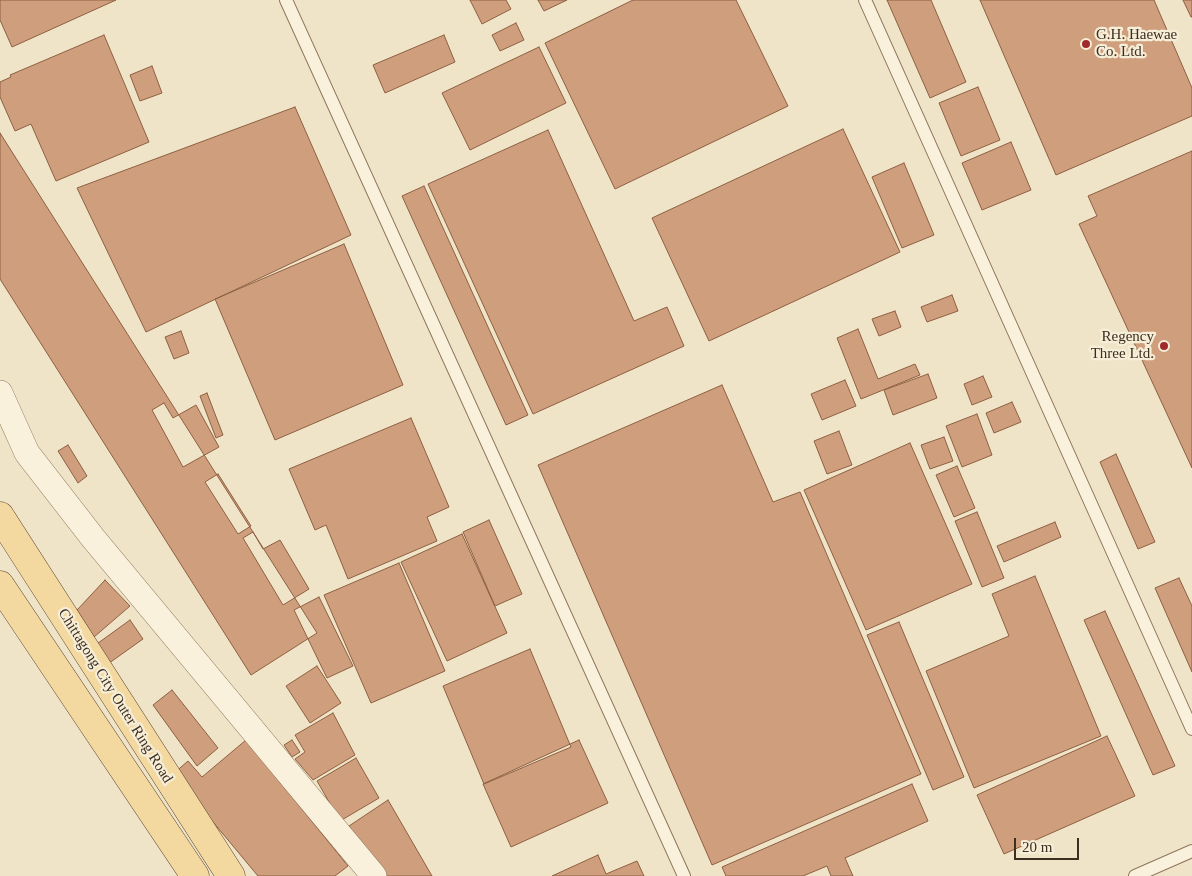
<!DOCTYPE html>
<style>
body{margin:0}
#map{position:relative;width:1192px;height:876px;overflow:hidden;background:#f0e4c8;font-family:"Times New Roman",serif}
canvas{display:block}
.scale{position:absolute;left:1014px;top:838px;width:65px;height:22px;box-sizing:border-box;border:2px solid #3d2e20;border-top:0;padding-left:6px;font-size:15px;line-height:18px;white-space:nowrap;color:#3d2e20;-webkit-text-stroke:4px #f7eed8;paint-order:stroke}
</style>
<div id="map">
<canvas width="1192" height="876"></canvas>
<div class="scale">20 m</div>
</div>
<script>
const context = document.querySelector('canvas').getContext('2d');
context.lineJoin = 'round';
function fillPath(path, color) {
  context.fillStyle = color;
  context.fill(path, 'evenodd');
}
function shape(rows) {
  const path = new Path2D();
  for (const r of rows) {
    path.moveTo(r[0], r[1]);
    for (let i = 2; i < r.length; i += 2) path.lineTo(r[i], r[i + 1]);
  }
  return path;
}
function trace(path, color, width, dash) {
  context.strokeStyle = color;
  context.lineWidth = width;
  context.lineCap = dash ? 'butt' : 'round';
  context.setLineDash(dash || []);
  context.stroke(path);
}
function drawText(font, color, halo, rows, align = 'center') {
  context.font = font + ' "Times New Roman",serif';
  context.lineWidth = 4.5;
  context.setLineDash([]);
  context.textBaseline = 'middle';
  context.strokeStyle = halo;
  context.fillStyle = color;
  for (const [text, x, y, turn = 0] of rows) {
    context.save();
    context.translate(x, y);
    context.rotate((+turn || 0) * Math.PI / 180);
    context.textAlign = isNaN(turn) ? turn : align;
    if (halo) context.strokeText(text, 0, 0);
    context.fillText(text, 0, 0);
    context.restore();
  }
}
const building = shape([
 [0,0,116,0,12,47,0,20,0,0],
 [470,0,506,0,511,9,482,24,470,0],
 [538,0,567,0,544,11,538,0],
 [633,0,736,0,788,106,615,189,545,43,633,0],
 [887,0,931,0,966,82,930,98,887,0],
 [980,0,1154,0,1192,88,1192,116,1056,175,980,0],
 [1183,0,1192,0,1192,17,1191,17,1183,0],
 [516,23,524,40,500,51,492,35,516,23],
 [104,35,149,142,56,181,31,124,15,131,0,97,0,82,11,77,10,75,104,35],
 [444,35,455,62,385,93,373,65,444,35],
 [539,47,566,103,470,150,442,93,539,47],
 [152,66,162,93,140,101,130,75,152,66],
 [978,87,1000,140,961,156,939,103,978,87],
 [295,107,351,235,146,332,77,188,295,107],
 [843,129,900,252,709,341,652,218,843,129],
 [548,130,634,321,667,307,684,346,533,414,428,184,548,130],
 [0,133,317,633,251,675,0,279,0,133],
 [1011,142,1031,190,982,210,962,163,1011,142],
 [1192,151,1192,468,1079,224,1097,216,1088,196,1192,151],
 [904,163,934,235,902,248,872,177,904,163],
 [424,186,528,415,506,425,402,196,424,186],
 [344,244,403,385,275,440,215,299,344,244],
 [952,295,958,311,927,322,921,307,952,295],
 [895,311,901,327,879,336,872,319,895,311],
 [858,329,878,379,915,364,920,375,861,399,837,338,858,329],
 [181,331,189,353,174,359,165,337,181,331],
 [928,374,937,398,893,415,884,390,928,374],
 [983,376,992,397,972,405,964,384,983,376],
 [845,380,856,406,822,420,811,394,845,380],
 [722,385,773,502,800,492,921,774,712,865,538,465,722,385],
 [207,393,223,435,216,438,200,396,207,393],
 [1012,402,1021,422,994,433,986,413,1012,402],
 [164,403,173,418,196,405,219,447,183,467,152,410,164,403],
 [977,414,992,455,962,467,946,426,977,414],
 [411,418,449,507,427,517,437,541,348,579,326,525,315,530,289,469,411,418],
 [839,431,852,465,827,474,814,441,839,431],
 [944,437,953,461,930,469,921,445,944,437],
 [910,443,972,584,866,630,804,490,910,443],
 [68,445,87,476,78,483,58,451,68,445],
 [1116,454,1155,542,1138,549,1100,462,1116,454],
 [957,466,975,508,954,517,936,475,957,466],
 [218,474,251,526,238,534,205,482,218,474],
 [977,512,1004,578,982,587,955,521,977,512],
 [489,520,522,594,495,606,463,532,489,520],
 [1055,522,1061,537,1004,562,997,546,1055,522],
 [253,532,263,549,280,540,309,589,283,605,243,538,253,532],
 [462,534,507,633,447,661,401,562,462,534],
 [399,563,445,671,371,703,324,595,399,563],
 [1035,576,1101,736,974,788,926,671,1009,636,992,594,1035,576],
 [1179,578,1192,606,1192,672,1155,588,1179,578],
 [105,580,130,606,94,637,77,610,105,580],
 [319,597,353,666,327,678,294,610,319,597],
 [1105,611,1175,766,1153,775,1084,620,1105,611],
 [130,620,143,639,105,666,94,646,130,620],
 [899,622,964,777,933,790,867,635,899,622],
 [530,649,571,747,484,784,443,686,530,649],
 [317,666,341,703,310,723,286,686,317,666],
 [172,690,218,748,197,766,153,705,172,690],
 [333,713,355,755,313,780,295,759,305,752,295,735,333,713],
 [1107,736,1135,796,1004,854,977,795,1107,736],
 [246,740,348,866,335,876,258,876,173,774,188,761,202,777,246,740],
 [292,740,300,752,292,757,284,745,292,740],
 [579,740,608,803,511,847,483,784,579,740],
 [356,758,379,798,340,821,317,781,356,758],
 [912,784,928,821,845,858,853,876,831,876,827,866,803,876,726,876,722,867,912,784],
 [388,800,432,876,385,876,349,826,388,800],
 [598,855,606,874,637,861,644,876,552,876,598,855]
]);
fillPath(building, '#cf9f7d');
trace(building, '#8d5f41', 1);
const service = shape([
 [286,0,684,876],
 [865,0,1192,729],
 [1135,876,1192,851]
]);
const minor = shape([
 [0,393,27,453,93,538,374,876]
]);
const primary = shape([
 [0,516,231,876],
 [0,585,195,876]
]);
trace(service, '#8d765c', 14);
trace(minor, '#8d765c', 26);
trace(primary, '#5b4430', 29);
trace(service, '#faf1dc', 12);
trace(minor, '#faf1dc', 25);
trace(primary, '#f3d9a0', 28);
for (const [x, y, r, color] of [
 [1086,44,5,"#9e2a2b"],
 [1164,346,5,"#9e2a2b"]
]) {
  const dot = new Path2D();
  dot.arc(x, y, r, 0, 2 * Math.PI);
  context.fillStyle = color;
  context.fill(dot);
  trace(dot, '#f7eed8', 2);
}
drawText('15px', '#3d2e20', '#f7eed8', [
 ["G.H. Haewae",1096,35],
 ["Co. Ltd.",1096,52],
 ["Regency",1154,337,"right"],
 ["Three Ltd.",1154,354,"right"]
], 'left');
drawText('15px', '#3d2e20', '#f7eed8', [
 ["Chittagong City Outer Ring Road",115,696,58]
]);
</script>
